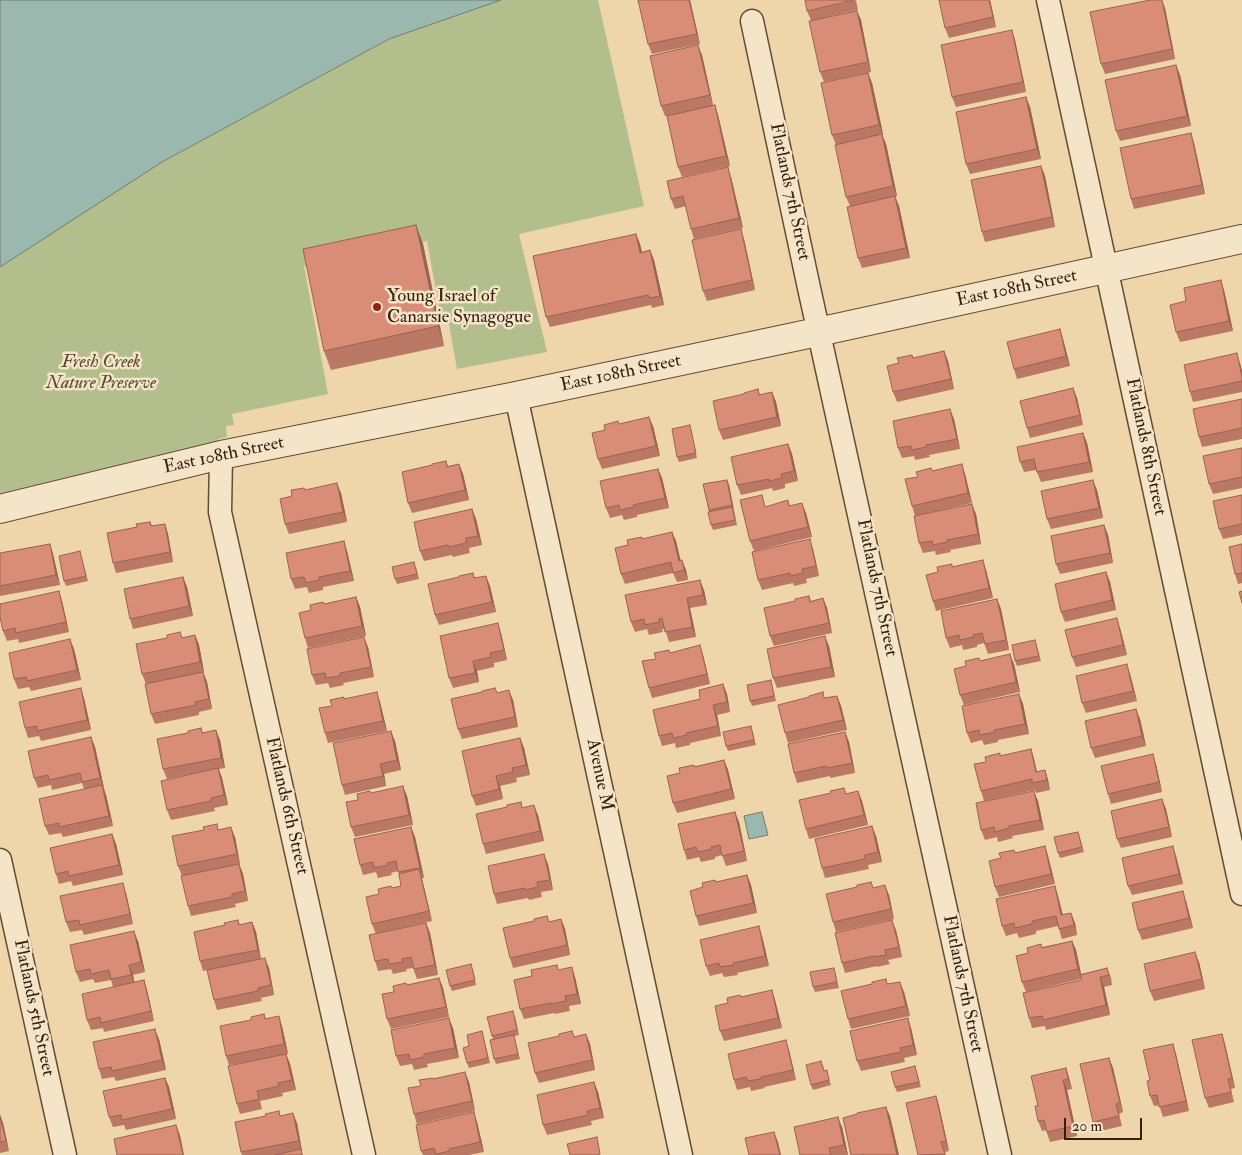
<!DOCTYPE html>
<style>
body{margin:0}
#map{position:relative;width:1242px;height:1155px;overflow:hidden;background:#eed5aa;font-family:"IM FELL Double Pica",serif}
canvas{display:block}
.scale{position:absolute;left:1064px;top:1118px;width:78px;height:22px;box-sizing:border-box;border:2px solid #35200e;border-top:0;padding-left:6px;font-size:15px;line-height:18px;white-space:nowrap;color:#35200e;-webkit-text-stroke:4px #f4e4c8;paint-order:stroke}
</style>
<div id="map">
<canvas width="1242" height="1155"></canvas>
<div class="scale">20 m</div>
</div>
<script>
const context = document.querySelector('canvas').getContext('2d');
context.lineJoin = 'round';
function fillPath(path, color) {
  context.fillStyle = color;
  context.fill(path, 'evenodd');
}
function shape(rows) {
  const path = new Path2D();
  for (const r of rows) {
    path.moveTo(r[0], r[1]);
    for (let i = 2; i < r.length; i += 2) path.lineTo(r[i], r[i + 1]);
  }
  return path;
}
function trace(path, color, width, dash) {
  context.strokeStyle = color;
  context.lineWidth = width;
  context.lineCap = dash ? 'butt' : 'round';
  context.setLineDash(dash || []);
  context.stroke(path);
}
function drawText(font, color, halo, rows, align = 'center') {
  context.font = font + ' "IM FELL Double Pica",serif';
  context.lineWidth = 5;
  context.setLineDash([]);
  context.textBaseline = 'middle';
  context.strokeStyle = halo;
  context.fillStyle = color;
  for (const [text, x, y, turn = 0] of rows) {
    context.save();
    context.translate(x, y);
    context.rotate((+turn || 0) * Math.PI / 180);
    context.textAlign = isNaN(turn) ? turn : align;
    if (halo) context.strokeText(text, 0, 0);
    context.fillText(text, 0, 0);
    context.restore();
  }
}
fillPath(shape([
 [501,0,598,0,644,206,519,234,547,352,457,369,447,313,440,313,427,241,304,266,328,394,232,414,234,425,226,426,227,437,218,439,221,455,0,504,0,237,163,162,389,39]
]), '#b3be8d');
const water = shape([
 [0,0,501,0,389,39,162,162,0,267,0,0],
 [762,812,768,835,749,839,744,816,762,812]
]);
fillPath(water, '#9bb8af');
trace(water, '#727b6f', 1);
const minor = shape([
 [1048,0,1242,894],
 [752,21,809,288,1000,1155],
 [516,396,681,1155],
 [221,455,220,512,364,1155],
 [0,860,65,1155]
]);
const tertiary = shape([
 [0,509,221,455,516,396,841,327,1242,239]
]);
trace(minor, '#634d35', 25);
trace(tertiary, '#634d35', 30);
trace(minor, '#f4e4c8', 22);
trace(tertiary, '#f4e4c8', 28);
fillPath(shape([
 [690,0,700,44,652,54,648,44],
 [856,0,858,10,821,18,857,11,861,20,871,72,824,82,820,72,811,20,807,11],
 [990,0,996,27,949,38,945,28],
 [1165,8,1175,59,1105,74,1101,64],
 [1015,40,1026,92,956,107,952,97],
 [702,55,713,105,718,115,730,166,682,177,678,167,667,116,665,116,661,106],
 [1176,65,1180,75,1191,126,1120,141,1116,131],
 [868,73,872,83,883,134,882,135,886,144,897,196,895,197,899,206,910,258,862,268,858,258,850,206,846,197,836,145,832,135],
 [1026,97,1030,107,1041,159,970,174,966,164],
 [1194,143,1205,194,1134,209,1131,199],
 [1041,166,1045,176,1055,227,985,242,982,232],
 [731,177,743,228,694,239,691,229,686,206,675,209,671,199],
 [416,225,423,244,444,346,331,370,324,351],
 [636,234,640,244,642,252,650,250,654,260,664,305,652,308,651,305,550,327,546,317],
 [744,239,755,290,707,301,703,291],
 [1224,290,1233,331,1180,342,1176,332,1186,301],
 [1060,329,1063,339,1070,366,1017,379,1014,369],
 [944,351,948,361,954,389,897,402,893,392,899,363,913,358],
 [1240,363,1242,371,1242,392,1193,402,1190,392],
 [1073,388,1077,398,1083,425,1030,438,1027,428],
 [758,389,760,395,772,392,776,402,781,426,723,440,719,430,744,394],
 [1242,399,1242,439,1202,447,1199,437],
 [954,419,960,449,929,455,930,457,915,460,914,456,902,458,898,448],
 [619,424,653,426,660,456,602,469,598,459,605,430],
 [691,430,697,458,679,462,677,457],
 [1083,433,1087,443,1093,472,1041,482,1036,470,1024,472,1020,462],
 [788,444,792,454,798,481,785,484,785,488,773,491,772,488,741,495,737,485],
 [1242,448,1242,488,1213,494,1209,484],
 [446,461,448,466,459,464,463,474,469,500,412,513,408,503,432,465],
 [658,469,662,478,669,508,637,515,637,517,624,520,622,515,610,518,606,508],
 [965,474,972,503,915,516,912,506,918,477],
 [727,480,729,485,737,525,713,530,711,525,709,512,703,484],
 [305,490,341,493,347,522,289,534,285,524,292,496],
 [1097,490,1103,518,1051,529,1047,519],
 [1242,495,1242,535,1223,539,1219,529],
 [788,500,790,506,806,513,812,537,754,551,750,541,766,507],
 [472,509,476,519,482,545,469,548,470,553,453,557,452,555,424,561,420,551],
 [976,514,981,544,950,550,951,552,936,555,935,551,923,553,919,543],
 [150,522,152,526,165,524,168,534,173,562,116,573,113,563,137,527],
 [1104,525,1108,535,1113,563,1060,574,1056,564],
 [672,532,676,541,680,560,686,570,688,580,677,582,673,573,625,584,621,574,628,545,642,539],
 [344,541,347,551,354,581,323,587,323,590,309,593,307,587,295,589,291,579],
 [50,544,53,554,60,585,0,596,0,553],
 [1242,544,1242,583,1238,584,1235,574],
 [813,549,819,576,806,579,807,583,794,586,793,583,762,590,758,580],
 [80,551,88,581,66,586,64,581],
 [416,567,419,579,397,584,395,579],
 [953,567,986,570,993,598,936,611,933,601,938,572],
 [1106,572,1110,582,1116,610,1065,622,1061,612],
 [473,573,475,578,490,586,496,612,439,625,435,615,459,577],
 [183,577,187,587,193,616,133,629,130,619],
 [704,590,707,605,690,608,696,637,669,642,665,629,662,629,663,632,649,635,647,629,635,632,631,622],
 [59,591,62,601,69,632,19,643,18,639,7,641,3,631],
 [809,596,811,601,823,598,827,608,832,633,774,646,770,636,795,601],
 [356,597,360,607,366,636,308,648,305,638,311,610,324,604],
 [997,599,1001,609,1009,650,988,654,984,643,977,645,977,647,963,650,962,645,950,648,946,638],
 [1120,628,1127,655,1076,667,1072,657],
 [180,632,182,638,195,635,199,645,204,672,203,672,207,682,212,709,199,712,199,715,155,724,151,714,176,678,146,684,142,674,167,638],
 [501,633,507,660,494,663,494,667,477,671,479,682,453,688,449,678],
 [1035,640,1041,661,1017,666,1015,661],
 [829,646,835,677,777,688,773,678],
 [368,647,374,677,343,683,344,685,330,688,328,683,316,685,312,675],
 [74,649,81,680,31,691,29,687,18,689,14,679],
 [670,653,703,655,710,684,652,698,649,688,656,659],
 [980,661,1014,664,1020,692,964,705,960,695,966,666],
 [1130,674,1137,701,1086,713,1082,703],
 [771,680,776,701,752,706,750,701],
 [723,684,727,694,730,712,717,715,721,736,690,743,690,745,676,748,675,743,662,746,659,736,700,699],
 [495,688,497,693,513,700,518,727,462,739,458,729,482,692],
 [1019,694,1023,704,1029,734,998,740,998,742,984,745,982,740,971,743,967,733],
 [837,696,841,706,847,730,788,743,785,733,825,698],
 [84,698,91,730,41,741,39,736,28,738,25,728],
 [345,699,380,702,387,731,328,743,325,733,332,706],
 [1140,719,1146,746,1095,758,1091,748],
 [751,726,756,745,728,751,726,746],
 [201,728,203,733,220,740,225,768,219,769,222,778,228,805,214,808,215,811,171,820,167,810,190,774,167,779,163,769,188,733],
 [845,732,849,742,855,773,830,778,830,776,797,783,794,773],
 [91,737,95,747,104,788,106,795,113,826,63,837,61,833,49,835,45,826,84,789,82,783,52,790,51,785,38,788,34,778],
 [520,738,524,748,530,775,516,778,517,782,500,786,503,799,476,806,472,796],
 [395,741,401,770,384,774,386,786,345,795,342,785],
 [1031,749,1034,759,1037,772,1045,770,1048,780,1050,790,1036,793,1035,790,984,801,981,791,986,762,1001,756],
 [724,760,728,770,735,799,677,813,673,803,680,773,694,767],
 [1156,764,1162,792,1111,804,1108,794],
 [858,791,862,801,868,825,809,839,806,829,846,794],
 [371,793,407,796,413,825,355,837,351,827,358,800],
 [1162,799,1166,809,1172,837,1121,848,1117,839],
 [1038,801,1044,830,1012,836,1013,838,998,842,997,837,985,840,981,830],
 [522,807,538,815,544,841,486,854,483,844],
 [735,812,739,822,747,861,726,866,722,855,715,857,715,859,701,862,699,857,687,860,684,850],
 [217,824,218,829,235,837,240,864,239,864,243,874,248,901,235,904,236,907,191,916,188,906,232,866,182,876,178,866,204,830],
 [411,827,415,837,424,878,422,878,432,921,383,932,426,923,430,933,438,975,417,979,413,968,406,969,407,971,393,974,391,969,378,971,375,961,376,934,372,924,379,894,392,888,401,886,398,871,391,873,392,875,378,878,376,872,363,875,360,865],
 [1078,832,1084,852,1060,858,1058,853],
 [112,834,116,844,123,875,73,886,71,881,59,884,56,874],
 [876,836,882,862,868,865,869,869,825,878,822,868],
 [1045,846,1048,856,1055,884,999,897,995,887,1001,858,1015,853],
 [1176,856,1183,884,1132,895,1128,886],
 [548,864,553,890,541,892,542,897,529,900,528,898,497,904,494,894],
 [747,875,751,885,757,913,699,926,696,916,703,887],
 [871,882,873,888,889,895,894,919,836,932,833,922,857,887],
 [1055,886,1058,896,1063,915,1071,913,1075,923,1077,935,1062,939,1058,926,1036,931,1036,934,1019,938,1017,933,1006,936,1002,926],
 [126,893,133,924,84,935,82,930,70,932,66,922],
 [1186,901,1193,928,1142,940,1138,930],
 [547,916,549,922,561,919,565,929,570,955,513,968,510,958,534,921],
 [238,920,240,925,252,922,256,932,261,959,269,968,274,995,261,998,262,1001,217,1010,214,1000,207,970,203,971,200,961,225,925],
 [896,930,902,957,888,960,890,964,877,967,877,966,845,973,842,963],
 [762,936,769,966,737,973,738,975,724,977,722,973,710,976,706,966],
 [138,941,145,972,133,975,134,982,144,980,147,990,154,1021,104,1032,103,1028,91,1030,87,1020,113,987,111,980,95,983,93,979,80,982,76,972],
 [1072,941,1076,950,1081,974,1107,968,1112,985,1104,987,1110,1015,1046,1030,1045,1026,1032,1028,1029,1018,1082,980,1081,979,1026,992,1022,982,1028,953,1041,944,1042,947],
 [1199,962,1205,989,1154,1001,1150,991],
 [557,965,558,970,575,977,581,1004,569,1006,570,1011,555,1014,554,1013,524,1019,520,1009,532,976],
 [834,968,839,988,815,992,813,987],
 [473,969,476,985,452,991,450,986],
 [439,978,443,988,449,1017,391,1029,387,1019,394,992,407,985],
 [888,984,904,992,910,1016,851,1029,848,1019],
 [772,990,775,1000,782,1028,724,1041,720,1031,741,997],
 [264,1014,266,1019,282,1026,288,1054,286,1054,290,1064,296,1090,282,1093,283,1096,260,1101,262,1109,240,1114,237,1104,253,1061,229,1065,226,1056,251,1020],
 [515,1016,519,1035,514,1036,520,1059,496,1064,494,1059,493,1039,492,1036],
 [453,1028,459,1058,427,1064,428,1067,414,1070,412,1064,400,1066,396,1056],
 [911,1028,917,1055,904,1058,905,1062,861,1071,857,1061],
 [482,1031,490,1063,469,1068,467,1063,469,1046],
 [586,1034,590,1044,595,1070,539,1083,535,1073,574,1037],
 [1222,1034,1225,1044,1235,1088,1231,1089,1234,1102,1209,1108,1205,1098],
 [159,1039,166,1070,116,1081,114,1077,102,1079,99,1069],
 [789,1050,796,1080,764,1087,765,1088,751,1091,750,1087,737,1090,734,1080],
 [1176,1054,1189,1111,1163,1117,1159,1105,1154,1106,1150,1096,1150,1080],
 [1109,1058,1113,1068,1123,1112,1119,1114,1122,1126,1096,1132,1093,1122],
 [823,1066,824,1070,828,1075,831,1085,813,1090,811,1085],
 [915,1066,921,1087,897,1092,895,1087],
 [1066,1068,1069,1078,1072,1089,1067,1090,1077,1136,1050,1142,1046,1130,1042,1131,1038,1121,1038,1106],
 [165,1078,169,1087,176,1119,126,1130,124,1125,113,1127,109,1117],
 [433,1079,469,1082,475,1111,417,1124,414,1114,421,1086],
 [594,1082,598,1092,604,1118,591,1121,592,1125,547,1135,543,1125],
 [936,1096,939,1106,949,1151,945,1152,946,1155,918,1155],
 [279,1111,280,1116,297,1123,302,1151,301,1151,303,1155,242,1155,241,1152],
 [0,1115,3,1123,9,1151,0,1153],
 [477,1122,484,1152,469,1155,423,1155,421,1151],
 [842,1127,848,1155,800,1155]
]), '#bb7965');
fillPath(shape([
 [689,0,690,0,700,44,697,34],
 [989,0,990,0,996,27,993,17],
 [1162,0,1165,8,1175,59,1172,49],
 [857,11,861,20,871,72,868,62],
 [1012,30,1015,40,1026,92,1023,82],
 [698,45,702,55,713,105,710,95],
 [1176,65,1180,75,1191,126,1187,116],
 [868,73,872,83,883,134,879,125],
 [1026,97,1030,107,1041,159,1037,149],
 [715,105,718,115,730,166,726,156],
 [1191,133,1194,143,1205,194,1202,185],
 [882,134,886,144,897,196,893,186],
 [1041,166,1045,176,1055,227,1052,217],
 [728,167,731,177,743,228,739,218],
 [895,196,899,206,910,258,906,248],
 [416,225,423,244,444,346,438,326],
 [741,229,744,239,755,290,752,280],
 [636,234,640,244,644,263,640,253],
 [650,250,654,260,664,305,660,296],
 [1221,280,1224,290,1233,331,1229,321],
 [1060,329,1063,339,1070,366,1066,356],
 [944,351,948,361,954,389,951,379],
 [1237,353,1242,371,1242,377],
 [1073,388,1077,398,1083,425,1080,415],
 [772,392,776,402,781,426,777,417],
 [950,409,954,419,960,449,957,439],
 [649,417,653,426,660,456,656,446],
 [1083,433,1087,443,1093,472,1089,462],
 [788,444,792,454,798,481,794,471],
 [459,464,463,474,469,500,465,490],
 [962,464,965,474,972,503,968,493],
 [658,469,662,478,669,508,665,498],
 [727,480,729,485,734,510,732,505],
 [1093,480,1097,490,1103,518,1099,508],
 [337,483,341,493,347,522,343,512],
 [802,503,806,513,812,537,808,527],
 [972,504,976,514,981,544,978,534],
 [472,509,476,519,482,545,478,536],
 [165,524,168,534,173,562,170,552],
 [1104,525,1108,535,1113,563,1110,553],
 [672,532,676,541,683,570,679,561],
 [810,539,813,549,819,576,816,566],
 [344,541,347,551,354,581,350,571],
 [50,544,53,554,60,585,56,575],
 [682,560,686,570,688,580,684,570],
 [983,560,986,570,993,598,989,588],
 [1106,572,1110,582,1116,610,1112,600],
 [486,576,490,586,496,612,492,602],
 [183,577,187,587,193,616,189,606],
 [700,580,704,590,707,605,703,595],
 [59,591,62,601,69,632,66,622],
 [356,597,360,607,366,636,362,626],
 [687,598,690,608,696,637,692,627],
 [823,598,827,608,832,633,829,623],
 [997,599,1001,609,1009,650,1006,640],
 [1117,618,1120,628,1127,655,1123,645],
 [498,623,501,633,507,660,504,650],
 [195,635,199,645,204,672,200,662],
 [825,636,829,646,835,677,831,667],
 [364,637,368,647,374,677,371,667],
 [70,639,74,649,81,680,77,670],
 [700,645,703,655,710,684,707,674],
 [1010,654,1014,664,1020,692,1016,682],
 [473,661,477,671,479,682,475,673],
 [1127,664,1130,674,1137,701,1133,691],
 [203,672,207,682,212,709,209,699],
 [723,684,727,694,730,712,727,702],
 [81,688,84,698,91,730,87,720],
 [509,690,513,700,518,727,515,717],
 [377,692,380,702,387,731,383,721],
 [1019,694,1023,704,1029,734,1025,724],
 [837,696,841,706,847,730,843,720],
 [713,705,717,715,721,736,718,726],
 [1136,709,1140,719,1146,746,1142,736],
 [216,730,220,740,225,768,221,758],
 [391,731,395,741,401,770,397,760],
 [845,732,849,742,855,773,852,763],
 [91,737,95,747,104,788,100,778],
 [520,738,524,748,530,775,526,765],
 [1031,749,1034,759,1039,782,1036,772],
 [1153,754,1156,764,1162,792,1159,782],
 [724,760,728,770,735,799,731,789],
 [380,764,384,774,386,786,383,776],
 [218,768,222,778,228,805,224,795],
 [1045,770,1048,780,1050,790,1047,780],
 [496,776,500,786,503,799,499,789],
 [102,785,106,795,113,826,109,816],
 [403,786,407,796,413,825,409,815],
 [858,791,862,801,868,825,864,815],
 [1034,791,1038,801,1044,830,1040,820],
 [1162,799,1166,809,1172,837,1169,827],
 [534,805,538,815,544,841,540,831],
 [735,812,739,822,747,861,744,851],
 [872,826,876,836,882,862,878,852],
 [231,827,235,837,240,864,237,854],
 [411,827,415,837,424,878,420,868],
 [112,834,116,844,123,875,119,865],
 [1045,846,1048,856,1055,884,1051,874],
 [1173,846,1176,856,1183,884,1179,874],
 [544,854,548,864,553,890,550,880],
 [239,864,243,874,248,901,245,891],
 [419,869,422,879,432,921,429,911],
 [747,875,751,885,757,913,753,903],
 [123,883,126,893,133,924,130,914],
 [885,885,889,895,894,919,891,909],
 [1055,886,1058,896,1065,925,1061,915],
 [1183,891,1186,901,1193,928,1189,918],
 [1071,913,1075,923,1077,935,1074,925],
 [561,919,565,929,570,955,567,945],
 [892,920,896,930,902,957,899,947],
 [252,922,256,932,261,960,258,950],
 [426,923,430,933,438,975,435,965],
 [759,926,762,936,769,966,765,956],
 [134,931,138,941,145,972,141,962],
 [1072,941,1076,950,1082,979,1078,969],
 [1195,952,1199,962,1205,989,1202,979],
 [265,958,269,968,274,995,271,985],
 [129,965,133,975,135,985,131,975],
 [572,967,575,977,581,1004,577,994],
 [1107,968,1111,978,1112,985,1109,975],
 [1100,977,1104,987,1110,1015,1106,1005],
 [439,978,443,988,449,1017,446,1007],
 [144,980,147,990,154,1021,151,1011],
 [900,982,904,992,910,1016,906,1006],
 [772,990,775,1000,782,1028,778,1018],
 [279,1016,282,1026,288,1054,284,1044],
 [449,1018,453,1028,459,1058,455,1048],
 [908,1018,911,1028,917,1055,913,1045],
 [155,1029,159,1039,166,1070,162,1060],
 [586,1034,590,1044,595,1070,592,1060],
 [1222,1034,1225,1044,1235,1088,1232,1078],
 [786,1040,789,1050,796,1080,793,1070],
 [1173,1044,1176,1054,1189,1111,1186,1101],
 [286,1054,290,1064,296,1090,292,1080],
 [1109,1058,1113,1068,1123,1112,1120,1102],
 [1066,1068,1069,1078,1072,1089,1068,1079],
 [465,1072,469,1082,475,1111,472,1101],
 [165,1078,169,1087,176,1119,172,1109],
 [1063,1080,1067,1090,1077,1136,1073,1126],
 [594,1082,598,1092,604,1118,600,1108],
 [936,1096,939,1106,949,1151,946,1141],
 [886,1107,890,1116,899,1155,897,1155],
 [474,1112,477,1122,484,1152,480,1142],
 [293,1113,297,1123,302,1151,299,1141],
 [0,1115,3,1123,9,1151,6,1141],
 [838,1117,842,1127,848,1155,844,1145],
 [176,1125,180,1135,184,1155,183,1155],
 [774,1132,778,1142,781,1155,780,1155]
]), '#996353');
const building = shape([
 [638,0,689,0,697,34,648,44,638,0],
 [805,0,854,0,807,11,805,0],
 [939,0,989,0,993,17,945,28,939,0],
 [1150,0,1162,0,1172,49,1101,64,1090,12,1150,0],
 [857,11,868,62,820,72,809,21,857,11],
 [1012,30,1023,82,952,97,941,45,1012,30],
 [698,45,710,95,661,106,650,56,698,45],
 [1176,65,1187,116,1116,131,1105,80,1176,65],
 [868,73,879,125,832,135,821,83,868,73],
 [1026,97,1037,149,966,164,956,112,1026,97],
 [715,105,726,156,678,167,667,116,715,105],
 [1191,133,1202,185,1131,199,1120,148,1191,133],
 [882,134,893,186,846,197,835,145,882,134],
 [1041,166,1052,217,982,232,971,180,1041,166],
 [728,167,739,218,691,229,683,196,671,199,667,181,728,167],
 [895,196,906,248,858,258,847,207,895,196],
 [416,225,438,326,324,351,303,249,416,225],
 [741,229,752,280,703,291,692,240,741,229],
 [636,234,640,253,650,250,660,296,649,298,648,295,546,317,533,256,636,234],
 [1221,280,1229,321,1176,332,1170,305,1186,301,1184,288,1221,280],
 [1060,329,1066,356,1014,369,1007,342,1060,329],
 [944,351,951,379,893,392,887,366,899,363,897,358,912,355,913,358,944,351],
 [1237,353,1242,377,1242,381,1190,392,1184,365,1237,353],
 [1073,388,1080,415,1027,428,1020,401,1073,388],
 [758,389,759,395,772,392,777,417,719,430,713,401,744,394,744,393,758,389],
 [1242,399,1242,428,1199,437,1193,409,1242,399],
 [950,409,957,439,926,445,926,447,912,450,911,446,898,448,893,421,950,409],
 [649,417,656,446,598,459,592,433,605,430,604,425,618,421,619,424,649,417],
 [690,425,696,453,677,457,672,429,690,425],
 [1083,433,1089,462,1037,472,1034,459,1020,462,1017,447,1083,433],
 [788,444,794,471,781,474,782,478,769,481,769,479,737,485,731,457,788,444],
 [1242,448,1242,477,1209,484,1203,456,1242,448],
 [446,461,447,467,459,464,465,490,408,503,402,472,432,465,432,464,446,461],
 [962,464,968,493,912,506,905,479,918,477,916,472,931,468,932,471,962,464],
 [658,469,665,498,633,505,634,507,620,510,619,505,606,508,600,481,658,469],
 [727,480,732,505,709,510,703,484,727,480],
 [1093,480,1099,508,1047,519,1041,491,1093,480],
 [337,483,343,512,285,524,280,499,292,496,291,490,304,488,305,490,337,483],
 [762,495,765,507,788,500,789,506,802,503,808,527,750,541,740,500,762,495],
 [1242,495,1242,524,1219,529,1213,501,1242,495],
 [972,504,978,534,947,540,947,542,933,545,932,541,919,543,914,516,972,504],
 [732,507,735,520,711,525,708,512,732,507],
 [472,509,478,536,466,538,466,543,449,547,448,545,420,551,414,522,472,509],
 [150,522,151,526,165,524,170,552,113,563,107,533,137,527,136,524,150,522],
 [1104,525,1110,553,1056,564,1051,536,1104,525],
 [672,532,679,561,682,560,684,570,673,573,671,562,621,574,615,548,628,545,627,540,642,537,642,539,672,532],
 [810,539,816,566,802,569,803,573,790,576,790,573,758,580,752,552,810,539],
 [344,541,350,571,319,577,319,580,306,583,304,577,291,579,286,553,344,541],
 [50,544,56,575,0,586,0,553,50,544],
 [1242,544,1242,573,1235,574,1229,547,1242,544],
 [80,551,86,576,64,581,59,556,80,551],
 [983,560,989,588,933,601,926,575,938,572,937,567,952,564,952,567,983,560],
 [414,562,417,574,395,579,392,567,414,562],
 [1106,572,1112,600,1061,612,1055,584,1106,572],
 [473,573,474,578,486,576,492,602,435,615,428,584,459,577,459,576,473,573],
 [183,577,189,606,130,619,124,589,183,577],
 [700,580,703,595,687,598,692,627,665,632,662,618,659,619,659,622,645,625,644,619,631,622,625,595,700,580],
 [59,591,66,622,16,633,15,628,3,631,0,617,0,604,59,591],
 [1242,591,1242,603,1239,592,1242,591],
 [809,596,810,602,823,598,829,623,770,636,764,608,795,601,795,599,809,596],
 [356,597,362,626,305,638,299,613,311,610,310,605,323,602,324,604,356,597],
 [997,599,1006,640,985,644,982,633,973,635,974,637,960,640,959,635,946,638,941,611,997,599],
 [1117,618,1123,645,1072,657,1065,630,1117,618],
 [498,623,504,650,490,653,491,657,473,661,475,673,449,678,440,636,498,623],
 [180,632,182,638,195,635,200,662,142,674,136,644,167,638,167,635,180,632],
 [825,636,831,667,773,678,767,649,825,636],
 [364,637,371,667,340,673,340,676,326,678,325,673,312,675,307,649,364,637],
 [70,639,77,670,27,681,26,677,14,679,9,653,70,639],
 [1035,640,1039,656,1015,661,1012,645,1035,640],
 [700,645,707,674,649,688,642,661,656,659,654,653,669,650,670,653,700,645],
 [1010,654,1016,682,960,695,954,669,966,666,965,661,979,658,980,661,1010,654],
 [1127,664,1133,691,1082,703,1076,676,1127,664],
 [203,672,209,699,195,702,196,705,151,714,145,684,203,672],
 [771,680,774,696,750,701,747,685,771,680],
 [723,684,727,702,713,705,718,726,686,733,687,735,673,738,672,733,659,736,653,710,700,699,699,690,723,684],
 [81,688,87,720,37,731,37,726,25,728,19,702,81,688],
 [495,688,497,693,509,690,515,717,458,729,451,699,482,692,482,691,495,688],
 [377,692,383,721,325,733,319,708,332,706,330,700,344,697,344,699,377,692],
 [823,692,824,698,837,696,843,720,785,733,778,705,809,697,809,696,823,692],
 [1019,694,1025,724,994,730,995,732,980,735,979,730,967,733,962,706,1019,694],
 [1136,709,1142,736,1091,748,1085,721,1136,709],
 [751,726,754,740,726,746,723,732,751,726],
 [201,728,202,733,216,730,221,758,163,769,157,739,188,733,188,731,201,728],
 [391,731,397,760,380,764,383,776,342,785,333,743,391,731],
 [845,732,852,763,827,768,826,766,794,773,788,744,845,732],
 [91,737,100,778,82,782,80,773,49,780,48,775,34,778,28,751,91,737],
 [520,738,526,765,512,768,513,772,496,776,499,789,472,796,462,751,520,738],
 [1031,749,1036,772,1045,770,1047,780,1032,783,1032,779,981,791,974,764,986,762,985,757,1000,753,1000,756,1031,749],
 [1153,754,1159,782,1108,794,1101,766,1153,754],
 [724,760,731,789,673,803,667,776,680,773,679,768,694,765,694,767,724,760],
 [218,768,224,795,211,798,211,801,167,810,161,781,218,768],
 [102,785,109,816,59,827,59,823,45,826,39,799,102,785],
 [403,786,409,815,351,827,346,802,358,800,357,794,370,791,371,793,403,786],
 [844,788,846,794,858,791,864,815,806,829,799,800,831,793,830,791,844,788],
 [1034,791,1040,820,1009,826,1009,828,995,832,994,827,981,830,976,803,1034,791],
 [1162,799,1169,827,1117,839,1111,811,1162,799],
 [521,802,522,808,534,805,540,831,483,844,476,814,507,807,507,805,521,802],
 [735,812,744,851,722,856,720,845,711,847,712,849,698,852,696,847,684,850,678,824,735,812],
 [217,824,218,830,231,827,237,854,178,866,172,836,204,830,203,827,217,824],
 [872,826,878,852,865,855,865,859,822,868,815,839,872,826],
 [411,827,420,868,398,872,396,861,387,863,388,865,374,868,373,862,360,865,354,839,411,827],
 [1078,832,1082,847,1058,853,1054,837,1078,832],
 [112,834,119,865,69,876,68,871,56,874,50,848,112,834],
 [1045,846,1051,874,995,887,989,861,1001,858,999,853,1014,850,1015,853,1045,846],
 [1173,846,1179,874,1128,886,1122,858,1173,846],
 [544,854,550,880,537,882,538,887,525,890,525,888,494,894,488,866,544,854],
 [239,864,245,891,232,894,232,897,188,906,181,876,239,864],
 [419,869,429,911,372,924,366,897,379,894,378,889,391,886,392,888,401,886,399,874,419,869],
 [747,875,753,903,696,916,690,891,703,887,702,883,715,880,716,882,747,875],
 [871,882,873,888,885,885,891,909,833,922,826,894,857,887,857,885,871,882],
 [123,883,130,914,80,925,79,920,66,922,60,896,123,883],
 [1055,886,1061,915,1071,913,1074,925,1059,929,1056,916,1032,921,1032,924,1015,928,1014,923,1002,926,996,899,1055,886],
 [1183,891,1189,918,1138,930,1132,903,1183,891],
 [547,916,549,922,561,919,567,945,510,958,503,928,534,921,534,919,547,916],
 [238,920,239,925,252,922,258,950,200,961,194,932,225,925,224,923,238,920],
 [892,920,899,947,885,950,886,955,873,957,873,956,842,963,835,933,892,920],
 [426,923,435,965,414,969,411,957,402,959,403,962,389,964,388,959,375,961,369,935,426,923],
 [759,926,765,956,733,963,734,965,720,967,719,963,706,966,700,940,759,926],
 [134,931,141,962,129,965,131,975,111,979,109,970,91,974,90,969,76,972,70,945,134,931],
 [1072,941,1078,969,1022,982,1016,956,1028,953,1027,948,1041,944,1042,948,1072,941],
 [1195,952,1202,979,1150,991,1144,964,1195,952],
 [265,958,271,985,258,988,258,991,214,1000,207,970,265,958],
 [471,964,475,980,450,986,446,970,471,964],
 [557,965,558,970,572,967,577,994,565,996,566,1001,551,1004,551,1003,520,1009,514,980,532,976,531,970,557,965],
 [834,968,837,982,813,987,810,972,834,968],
 [1107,968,1109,975,1100,977,1106,1005,1043,1020,1042,1016,1029,1018,1023,993,1082,980,1080,975,1107,968],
 [439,978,446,1007,387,1019,382,994,394,992,393,986,406,983,407,985,439,978],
 [886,979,887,984,900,982,906,1006,848,1019,841,991,872,984,872,982,886,979],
 [144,980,151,1011,101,1023,100,1017,87,1020,82,994,144,980],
 [772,990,778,1018,720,1031,715,1006,728,1003,727,998,740,995,741,997,772,990],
 [513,1011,517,1030,492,1036,487,1017,513,1011],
 [264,1014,265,1019,279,1016,284,1044,226,1056,220,1026,251,1020,251,1017,264,1014],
 [449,1018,455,1048,424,1054,424,1057,410,1060,409,1054,396,1056,391,1030,449,1018],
 [908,1018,913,1045,900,1048,901,1052,857,1061,850,1031,908,1018],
 [155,1029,162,1060,112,1071,111,1067,99,1069,93,1042,155,1029],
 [482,1031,488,1058,467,1063,463,1048,469,1046,467,1035,482,1031],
 [572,1031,574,1037,586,1034,592,1060,535,1073,528,1043,559,1036,559,1034,572,1031],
 [1222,1034,1232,1078,1228,1079,1231,1092,1205,1098,1192,1040,1222,1034],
 [514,1035,518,1054,494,1059,490,1040,514,1035],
 [786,1040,793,1070,761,1077,761,1079,748,1081,746,1077,734,1080,728,1054,786,1040],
 [1173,1044,1186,1101,1159,1107,1157,1095,1150,1096,1147,1081,1150,1080,1143,1050,1173,1044],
 [286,1054,292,1080,278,1083,279,1086,257,1091,259,1099,237,1104,228,1066,286,1054],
 [1109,1058,1120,1102,1116,1104,1119,1116,1093,1122,1080,1064,1109,1058],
 [821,1061,824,1071,827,1070,829,1080,811,1085,806,1065,821,1061],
 [915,1066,919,1082,895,1087,891,1072,915,1066],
 [1066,1068,1068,1079,1063,1080,1073,1126,1047,1132,1044,1120,1038,1121,1035,1106,1038,1106,1031,1076,1066,1068],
 [465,1072,472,1101,414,1114,408,1088,421,1086,419,1080,433,1078,433,1079,465,1072],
 [165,1078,172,1109,122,1120,121,1115,109,1117,103,1091,165,1078],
 [594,1082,600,1108,587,1111,588,1115,543,1125,537,1095,594,1082],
 [936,1096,946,1141,941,1142,945,1154,918,1155,906,1103,936,1096],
 [886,1107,897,1155,864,1155,864,1154,859,1155,851,1155,843,1118,857,1114,857,1113,886,1107],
 [279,1111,280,1116,293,1113,299,1141,241,1152,235,1122,266,1116,265,1114,279,1111],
 [474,1112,480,1142,449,1149,450,1151,436,1154,434,1148,421,1151,416,1125,474,1112],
 [0,1116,6,1141,0,1142,0,1116],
 [838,1117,844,1145,829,1148,831,1155,800,1155,794,1127,838,1117],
 [176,1125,183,1155,117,1155,114,1139,176,1125],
 [774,1132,780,1155,749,1155,745,1138,774,1132],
 [597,1137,600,1154,596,1155,570,1155,567,1144,597,1137],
 [301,1149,302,1155,275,1155,301,1149]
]);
fillPath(building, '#da8d76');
trace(building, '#996353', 1);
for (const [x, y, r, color] of [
 [377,307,5,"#8f2418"]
]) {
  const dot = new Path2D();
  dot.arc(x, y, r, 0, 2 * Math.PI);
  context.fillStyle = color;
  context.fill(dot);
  trace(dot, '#f4e4c8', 2);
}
drawText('18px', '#35200e', '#f4e4c8', [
 ["Flatlands 7th Street",789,192,78],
 ["East 108th Street",1017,289,-12],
 ["East 108th Street",621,374,-12],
 ["Flatlands 8th Street",1145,447,78],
 ["East 108th Street",224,456,-12],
 ["Flatlands 7th Street",876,588,78],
 ["Avenue M",599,775,78],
 ["Flatlands 6th Street",286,806,77],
 ["Flatlands 7th Street",962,984,78],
 ["Flatlands 5th Street",33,1008,78]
]);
drawText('18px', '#35200e', '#f4e4c8', [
 ["Young Israel of",387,297],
 ["Canarsie Synagogue",387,318]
], 'left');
drawText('italic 18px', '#54482e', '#f4e4c8', [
 ["Fresh Creek",101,363],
 ["Nature Preserve",101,384]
]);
</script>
